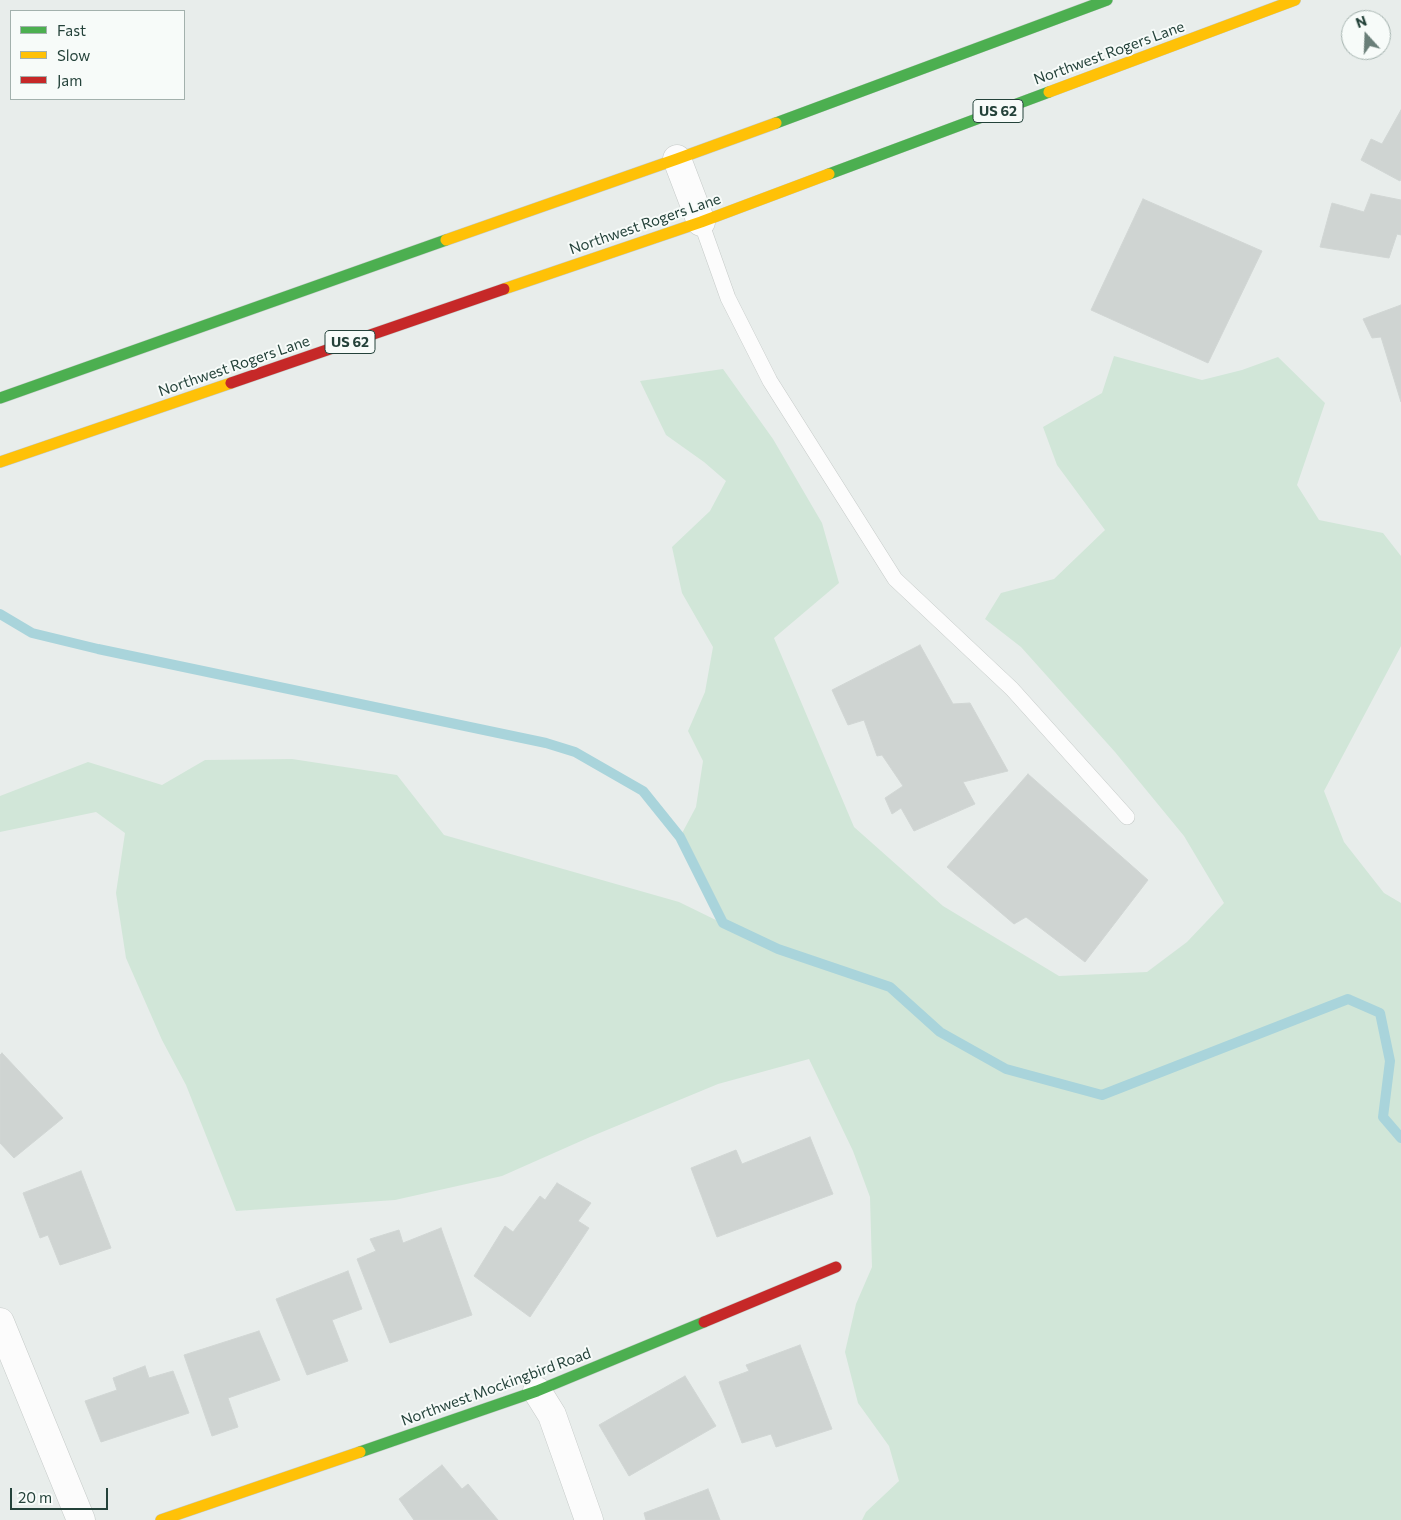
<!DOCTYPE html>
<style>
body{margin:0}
#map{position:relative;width:1401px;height:1520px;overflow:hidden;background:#e8edeb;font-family:Commissioner,sans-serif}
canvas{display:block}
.legend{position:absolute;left:10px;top:10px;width:175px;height:90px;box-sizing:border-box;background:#f7fbf9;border:1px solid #a3b1ad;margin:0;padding:6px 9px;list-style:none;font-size:15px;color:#24423a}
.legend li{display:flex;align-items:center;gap:10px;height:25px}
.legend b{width:25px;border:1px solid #a3b1ad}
.north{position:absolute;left:1341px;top:10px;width:50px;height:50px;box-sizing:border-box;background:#f7fbf9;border:1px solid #a3b1ad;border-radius:50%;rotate:340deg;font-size:14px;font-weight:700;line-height:20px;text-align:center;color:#24423a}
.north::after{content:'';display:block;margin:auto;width:18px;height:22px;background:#697e78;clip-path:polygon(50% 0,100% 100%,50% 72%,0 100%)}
.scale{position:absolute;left:10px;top:1488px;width:98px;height:22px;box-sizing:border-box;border:2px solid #24423a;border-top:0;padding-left:6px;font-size:15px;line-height:18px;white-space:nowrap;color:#24423a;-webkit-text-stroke:4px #f7fbf9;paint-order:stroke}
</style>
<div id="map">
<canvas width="1401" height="1520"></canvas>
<ul class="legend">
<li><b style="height:6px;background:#4caf50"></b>Fast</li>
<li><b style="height:6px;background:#ffc107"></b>Slow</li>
<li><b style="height:6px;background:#c62828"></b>Jam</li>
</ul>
<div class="north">N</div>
<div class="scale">20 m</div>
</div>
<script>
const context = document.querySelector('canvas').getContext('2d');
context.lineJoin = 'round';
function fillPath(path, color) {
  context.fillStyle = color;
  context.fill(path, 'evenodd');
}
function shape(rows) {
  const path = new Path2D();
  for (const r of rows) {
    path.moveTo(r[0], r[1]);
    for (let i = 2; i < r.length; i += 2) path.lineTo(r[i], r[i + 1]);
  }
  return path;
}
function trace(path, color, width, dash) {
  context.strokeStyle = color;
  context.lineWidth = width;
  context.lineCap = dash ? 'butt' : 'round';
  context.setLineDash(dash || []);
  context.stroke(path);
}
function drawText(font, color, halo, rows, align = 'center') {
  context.font = font + ' Commissioner,sans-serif';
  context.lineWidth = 4;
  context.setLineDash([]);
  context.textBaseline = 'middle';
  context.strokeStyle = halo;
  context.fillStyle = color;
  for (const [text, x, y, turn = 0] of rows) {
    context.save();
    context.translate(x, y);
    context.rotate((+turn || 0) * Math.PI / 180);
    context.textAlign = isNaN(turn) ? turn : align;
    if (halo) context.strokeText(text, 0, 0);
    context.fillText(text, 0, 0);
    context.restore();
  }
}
fillPath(shape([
 [1114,356,1202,380,1242,370,1278,357,1325,403,1297,485,1319,520,1383,533,1401,556,1401,646,1324,791,1344,842,1384,893,1401,903,1401,1520,862,1520,866,1512,899,1481,889,1446,858,1403,845,1352,856,1304,872,1267,870,1197,853,1151,809,1059,718,1084,590,1137,502,1176,395,1200,236,1211,186,1085,162,1040,126,958,116,893,125,833,96,812,0,832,0,796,88,762,162,785,205,760,292,759,397,775,444,835,679,902,722,923,680,837,696,807,703,761,688,731,705,692,713,647,682,593,672,547,710,511,726,481,704,462,666,435,640,381,723,369,773,439,822,523,839,583,774,638,854,827,943,906,1059,976,1147,972,1187,942,1224,903,1184,836,1115,752,1021,647,985,619,1001,593,1054,579,1105,530,1057,465,1043,427,1102,393]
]), '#d1e6d8');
trace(shape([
 [0,614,32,633,98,649,546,743,575,752,643,791,680,837,723,923,778,949,890,987,940,1032,1006,1069,1102,1095,1348,999,1380,1013,1390,1061,1383,1117,1401,1138]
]), '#a9d4db', 10);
const building = shape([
 [1401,110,1401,179,1400,181,1361,160,1371,139,1382,144,1401,110],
 [1371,194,1401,200,1401,235,1397,234,1389,258,1320,247,1332,203,1364,212,1371,194],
 [1143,199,1262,251,1208,363,1091,310,1143,199],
 [1401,305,1401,402,1381,337,1372,338,1363,319,1401,305],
 [920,645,953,704,970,703,1008,771,963,782,975,804,914,831,901,808,892,814,885,798,903,786,882,755,877,756,864,720,848,725,832,690,920,645],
 [1028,774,1148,880,1085,962,1026,917,1014,924,947,867,1028,774],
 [2,1053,63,1118,14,1158,0,1143,0,1055,2,1053],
 [810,1137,833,1194,717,1237,691,1168,736,1150,742,1164,810,1137],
 [81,1171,111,1248,60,1265,48,1235,40,1238,23,1193,81,1171],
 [557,1183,591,1203,578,1221,589,1228,530,1317,474,1276,505,1226,513,1232,540,1196,545,1200,557,1183],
 [441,1228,472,1315,390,1343,357,1259,376,1251,370,1239,399,1230,403,1243,441,1228],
 [348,1271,362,1309,332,1320,348,1361,307,1375,276,1299,348,1271],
 [259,1331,280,1380,228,1398,238,1427,212,1436,184,1355,259,1331],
 [800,1345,832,1429,776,1447,771,1434,742,1443,719,1382,749,1371,746,1365,800,1345],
 [145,1366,149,1378,173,1371,189,1413,101,1442,85,1401,117,1390,113,1378,145,1366],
 [685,1376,716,1426,629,1476,599,1425,685,1376],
 [442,1465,462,1489,468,1484,498,1520,414,1520,399,1499,442,1465],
 [708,1489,720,1520,646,1520,644,1513,708,1489]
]);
fillPath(building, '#cfd4d2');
trace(building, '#d1d6d4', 1);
const lane = shape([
 [701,222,728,298,770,381,895,579,1012,689,1127,817]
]);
const street = shape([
 [677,159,701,222],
 [0,1322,81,1520],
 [537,1391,552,1415,589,1520]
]);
const fast = shape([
 [776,123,1107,0],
 [829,174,1049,92],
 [0,398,446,240],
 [360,1452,537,1391,704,1322]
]);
const slow = shape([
 [1049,92,1295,0],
 [446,240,677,159,776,123],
 [504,289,701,222,829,174],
 [0,462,231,383],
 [161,1520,360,1452]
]);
const jam = shape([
 [231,383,504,289],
 [704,1322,836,1267]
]);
trace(lane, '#c5cac8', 16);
trace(street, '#c5cac8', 29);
trace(fast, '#c3cbc8', 12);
trace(slow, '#c3cbc8', 12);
trace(jam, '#c3cbc8', 12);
trace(lane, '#fcfcfc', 15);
trace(street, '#fcfcfc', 28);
trace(fast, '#4caf50', 11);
trace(slow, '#ffc107', 11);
trace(jam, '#c62828', 11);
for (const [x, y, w] of [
 [998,111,50],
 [350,342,50]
]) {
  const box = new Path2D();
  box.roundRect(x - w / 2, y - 11.5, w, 23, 4);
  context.fillStyle = '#f7fbf9';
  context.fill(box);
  trace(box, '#24423a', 1);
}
drawText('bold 14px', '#24423a', null, [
 ["US 62",998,111],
 ["US 62",350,342]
]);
drawText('15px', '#24423a', '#f7fbf9', [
 ["Northwest Rogers Lane",1109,53,-20],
 ["Northwest Rogers Lane",645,224,-19],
 ["Northwest Rogers Lane",234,366,-19],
 ["Northwest Mockingbird Road",496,1387,-20]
]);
</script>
